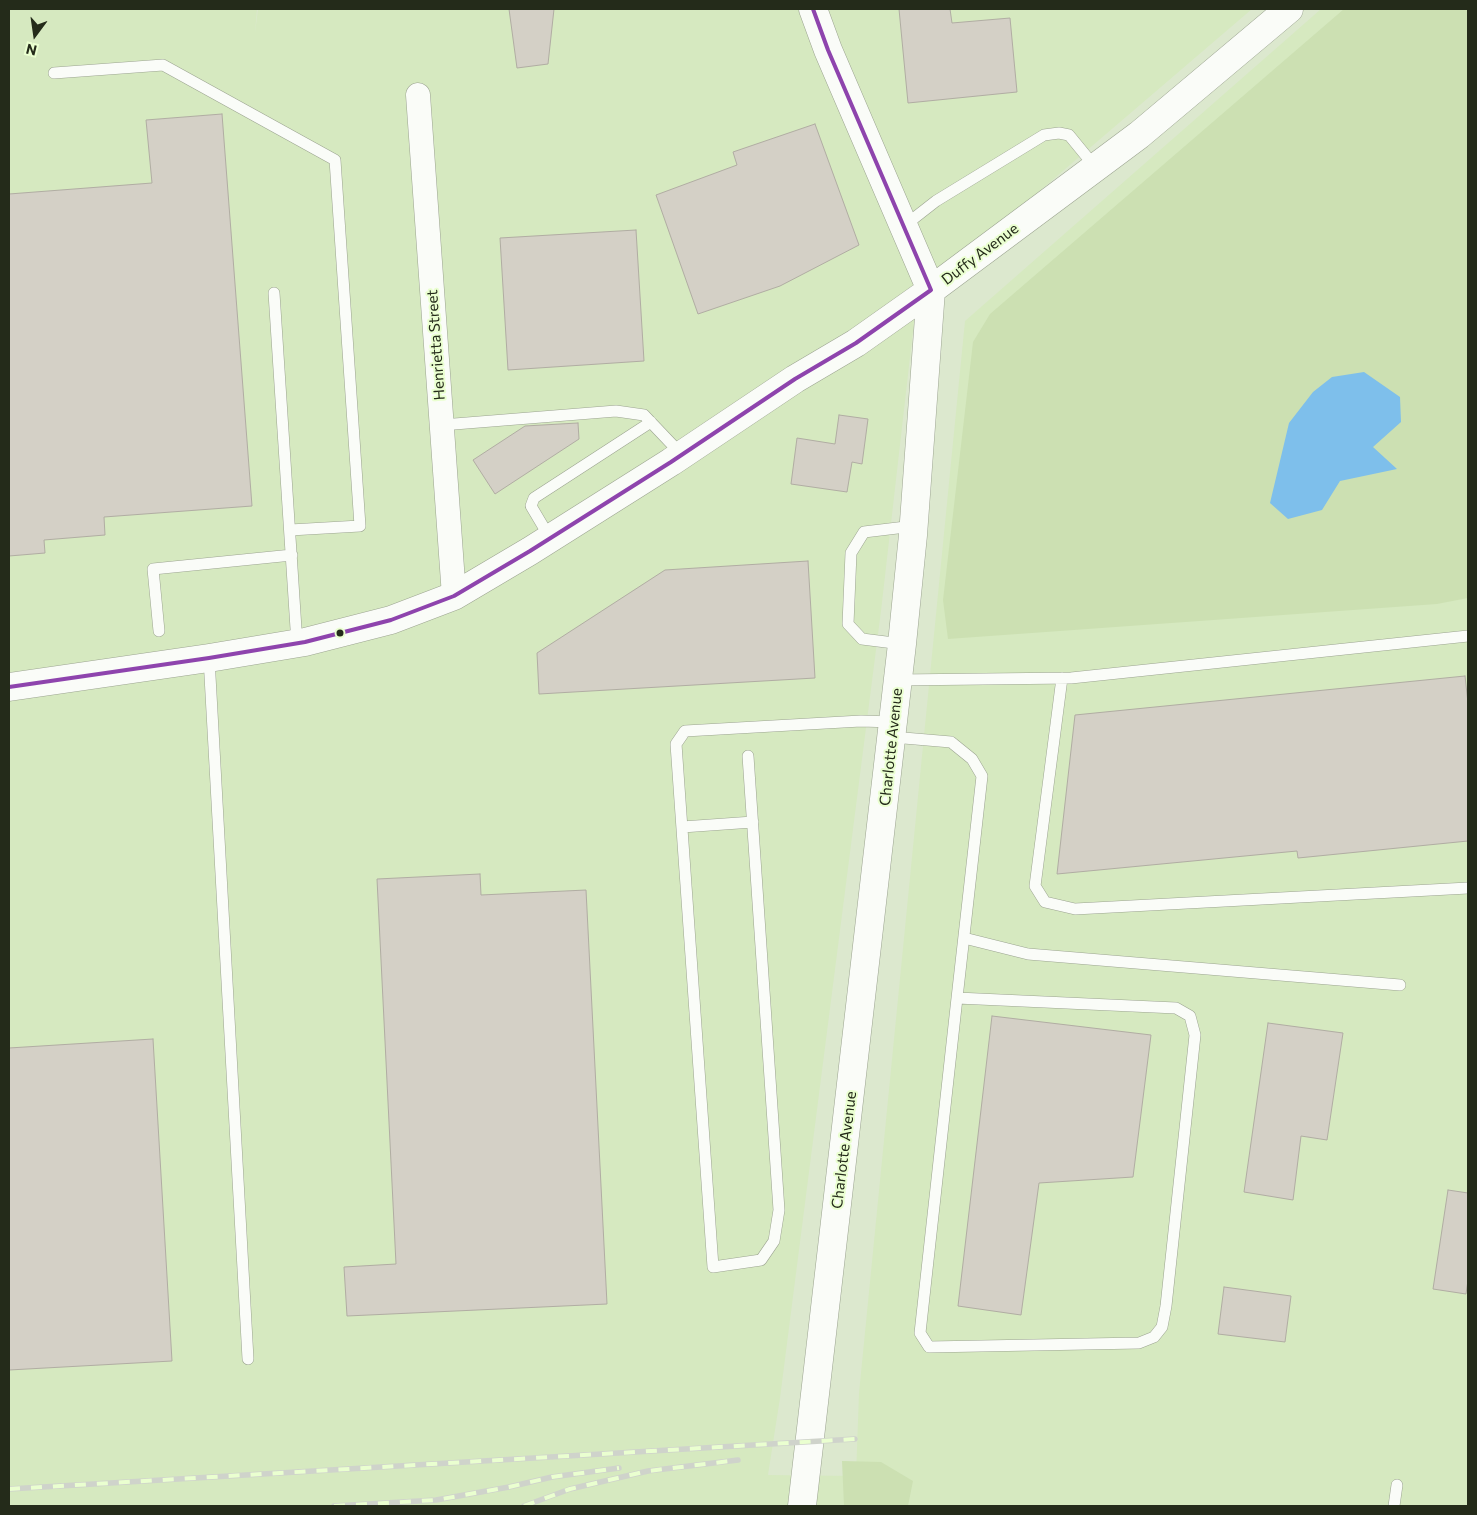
<!DOCTYPE html>
<style>
body{margin:0}
#map{position:relative;width:1477px;height:1515px;overflow:hidden;background:#dce8ce;font-family:Commissioner,sans-serif}
canvas{display:block}
.frame{position:absolute;inset:0;border:10px solid #242b1a;pointer-events:none}
.north{position:absolute;left:10px;top:10px;width:50px;height:50px;-webkit-text-stroke:4px #eaffd0;paint-order:stroke;rotate:194deg;font-size:14px;font-weight:700;line-height:20px;text-align:center;color:#242b1a}
.north::after{content:'';display:block;margin:auto;width:18px;height:22px;background:#242b1a;clip-path:polygon(50% 0,100% 100%,50% 72%,0 100%)}
</style>
<div id="map">
<canvas width="1477" height="1515"></canvas>
<div class="frame"></div>
<div class="north">N</div>
</div>
<script>
const context = document.querySelector('canvas').getContext('2d');
context.lineJoin = 'round';
function fillPath(path, color) {
  context.fillStyle = color;
  context.fill(path, 'evenodd');
}
function shape(rows) {
  const path = new Path2D();
  for (const r of rows) {
    path.moveTo(r[0], r[1]);
    for (let i = 2; i < r.length; i += 2) path.lineTo(r[i], r[i + 1]);
  }
  return path;
}
function trace(path, color, width, dash) {
  context.strokeStyle = color;
  context.lineWidth = width;
  context.lineCap = dash ? 'butt' : 'round';
  context.setLineDash(dash || []);
  context.stroke(path);
}
function drawText(font, color, halo, rows, align = 'center') {
  context.font = font + ' Commissioner,sans-serif';
  context.lineWidth = 4;
  context.setLineDash([]);
  context.textBaseline = 'middle';
  context.strokeStyle = halo;
  context.fillStyle = color;
  for (const [text, x, y, turn = 0] of rows) {
    context.save();
    context.translate(x, y);
    context.rotate((+turn || 0) * Math.PI / 180);
    context.textAlign = isNaN(turn) ? turn : align;
    if (halo) context.strokeText(text, 0, 0);
    context.fillText(text, 0, 0);
    context.restore();
  }
}
fillPath(shape([
 [9,9,257,9,255,33,258,9,1252,9,917,296,881,611,780,1398,768,1475,856,1476,859,1393,965,321,1321,9,1468,9,1468,1506,9,1506]
]), '#d6e9c0');
fillPath(shape([
 [1344,9,1468,9,1468,598,1437,604,948,639,943,600,973,342,990,314],
 [842,1461,881,1462,913,1481,908,1506,844,1506]
]), '#cce0b2');
fillPath(shape([
 [1364,372,1400,397,1401,422,1373,447,1397,469,1340,481,1322,510,1288,519,1270,503,1289,423,1313,392,1332,377]
]), '#7ebfeb');
const building = shape([
 [509,9,554,9,548,64,517,68,509,9],
 [899,9,950,9,952,23,1010,18,1017,92,908,103,899,9],
 [222,114,252,506,104,517,105,535,44,540,45,553,9,556,9,194,152,183,146,120,222,114],
 [815,124,859,245,780,286,698,314,656,195,737,165,733,152,815,124],
 [636,230,644,361,508,370,500,238,636,230],
 [839,415,868,419,862,464,852,462,847,492,791,484,797,438,835,444,839,415],
 [578,423,579,439,495,494,473,460,525,426,578,423],
 [808,561,815,678,539,694,537,653,665,570,808,561],
 [1465,676,1468,703,1468,841,1298,858,1297,851,1057,874,1075,715,1465,676],
 [480,874,481,895,586,890,607,1304,347,1316,344,1267,396,1264,377,879,480,874],
 [992,1016,1151,1035,1133,1177,1039,1183,1021,1315,958,1306,992,1016],
 [1268,1023,1343,1033,1327,1140,1301,1136,1293,1200,1244,1192,1268,1023],
 [153,1039,172,1361,9,1370,9,1048,153,1039],
 [1448,1190,1468,1193,1468,1280,1466,1294,1433,1289,1448,1190],
 [1224,1287,1291,1296,1285,1342,1218,1334,1224,1287]
]);
fillPath(building, '#d4d0c6');
trace(building, '#b1ada3', 1);
const service = shape([
 [54,73,163,65,335,160,360,526,290,530],
 [904,226,936,201,1044,135,1059,133,1069,135,1096,168],
 [274,293,297,644],
 [442,425,616,411,644,415,682,455],
 [550,538,531,506,534,498,651,422],
 [159,631,153,569,292,555],
 [902,644,862,639,848,624,851,553,864,532,914,526],
 [209,658,248,1359],
 [1062,678,1035,886,1045,902,1075,909,1468,888],
 [898,680,1071,678,1468,636],
 [892,737,951,742,972,759,982,776,957,998,920,1333,929,1347,1139,1343,1154,1337,1162,1327,1166,1306,1195,1035,1190,1016,1176,1008,957,998],
 [748,756,779,1210,774,1241,761,1260,713,1267,676,744,685,731,861,721,893,722],
 [682,827,753,822],
 [964,938,1028,954,1400,985],
 [1394,1506,1397,1485]
]);
const minor = shape([
 [418,95,454,596]
]);
const tertiary = shape([
 [9,687,209,658,305,642,391,620,454,596,530,551,671,462,795,379,856,343,931,290,1139,135,1289,9],
 [802,1506,902,644,913,535,931,290,828,50,813,9]
]);
trace(service, '#9ca491', 12);
trace(minor, '#9ca491', 25);
trace(tertiary, '#9ca491', 29);
trace(service, '#fafcf8', 11);
trace(minor, '#fafcf8', 24);
trace(tertiary, '#fafcf8', 28);
const rail = shape([
 [9,1489,855,1439],
 [334,1506,436,1500,509,1487,552,1477,619,1468],
 [524,1506,570,1489,648,1471,738,1460]
]);
trace(rail, '#cfd3cb', 5.5);
trace(rail, '#eaffd0', 4, [11]);
trace(shape([
 [813,9,828,50,931,290],
 [9,687,209,658,305,642,391,620,454,596,530,551,671,462,795,379,856,343,931,290]
]), '#8e44ad', 4);
for (const [x, y, r, color] of [
 [340,633,4.5,"#242b1a"]
]) {
  const dot = new Path2D();
  dot.arc(x, y, r, 0, 2 * Math.PI);
  context.fillStyle = color;
  context.fill(dot);
  trace(dot, '#eaffd0', 2);
}
drawText('15px', '#242b1a', '#eaffd0', [
 ["Duffy Avenue",980,254,-37],
 ["Henrietta Street",436,345,-94],
 ["Charlotte Avenue",891,747,-84],
 ["Charlotte Avenue",844,1150,-83]
]);
</script>
